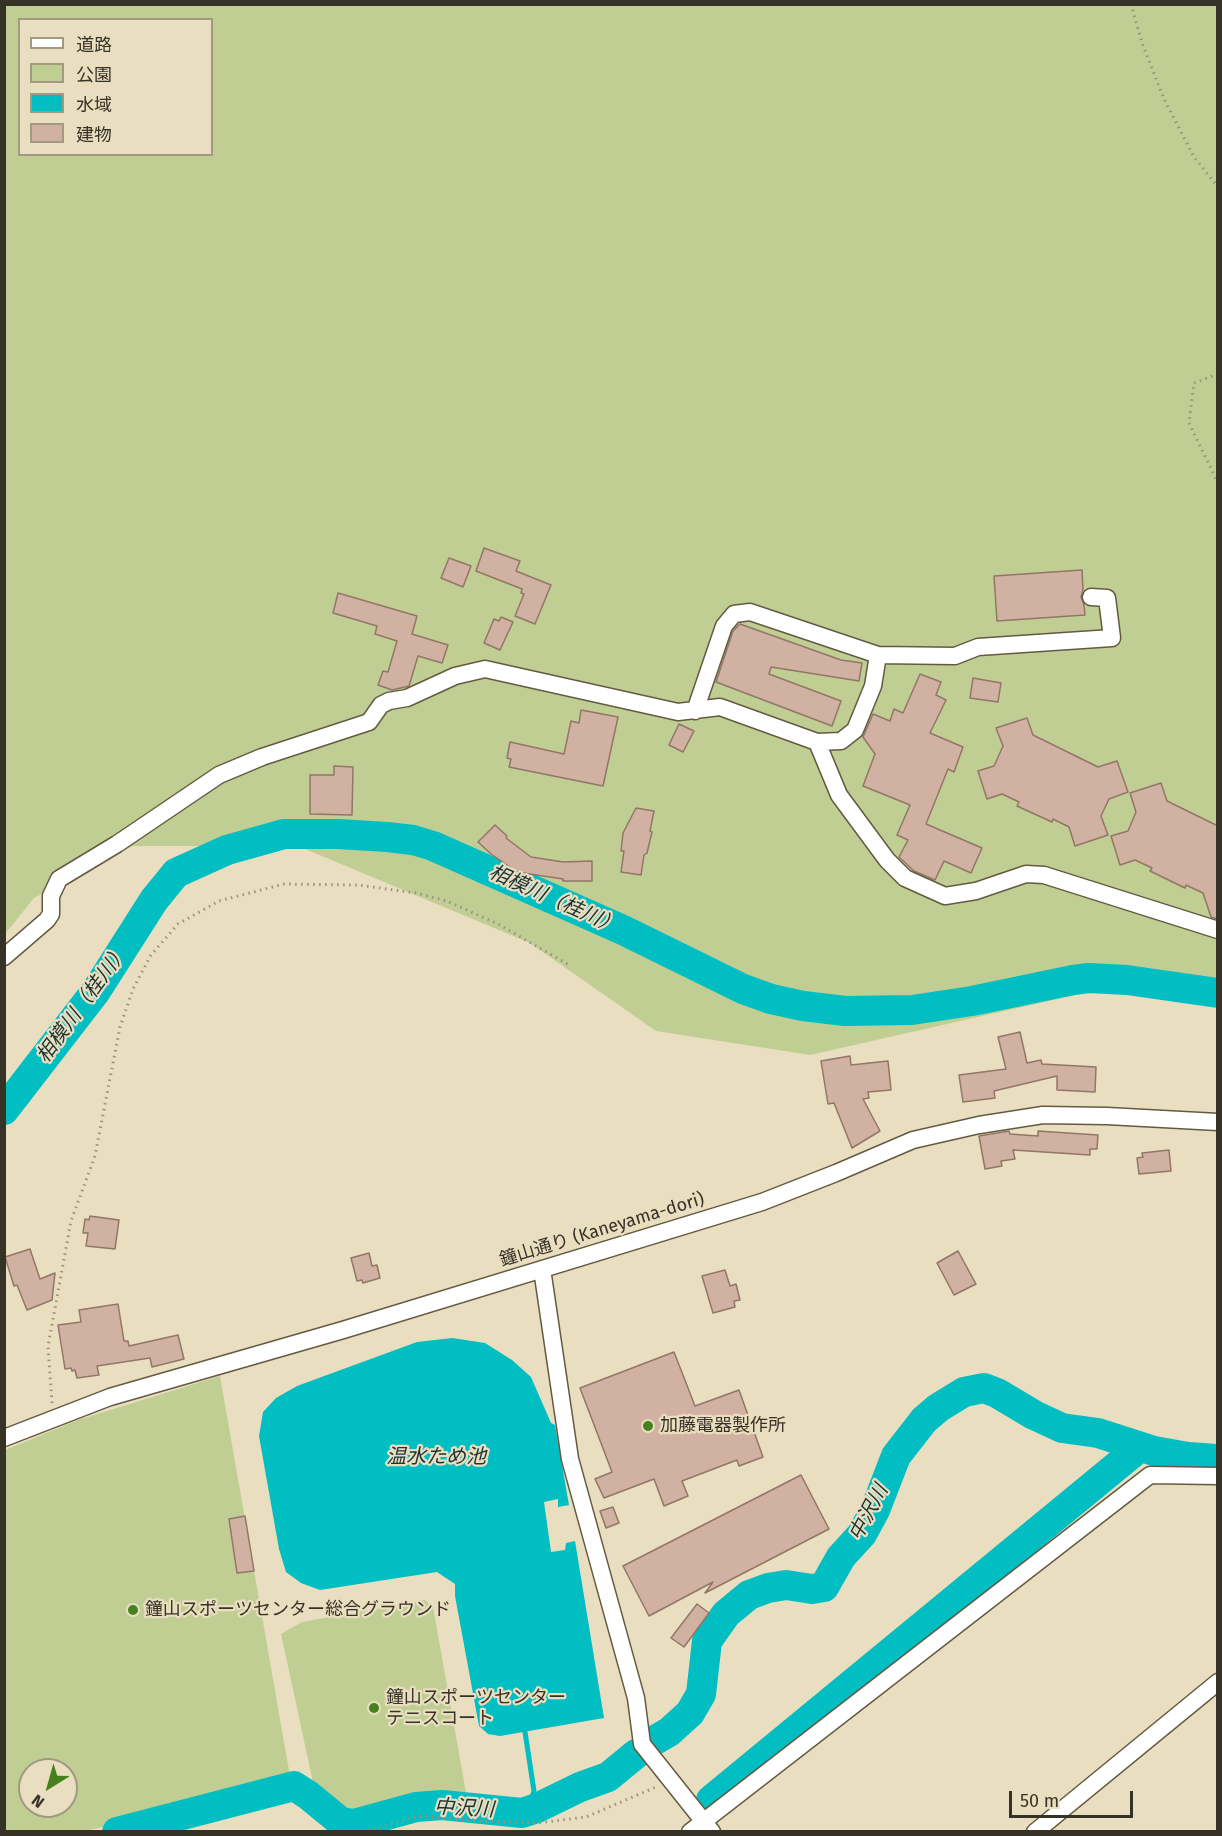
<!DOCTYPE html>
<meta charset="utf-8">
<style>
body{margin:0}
#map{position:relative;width:1222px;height:1836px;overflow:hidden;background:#e9dec0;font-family:"Fira Sans","Noto Sans JP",sans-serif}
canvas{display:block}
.frame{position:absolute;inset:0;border:6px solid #363226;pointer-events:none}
.legend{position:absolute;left:18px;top:18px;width:195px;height:138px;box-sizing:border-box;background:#e9dec0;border:2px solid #a19982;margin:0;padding:8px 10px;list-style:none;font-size:18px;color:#363226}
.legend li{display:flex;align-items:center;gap:12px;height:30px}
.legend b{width:30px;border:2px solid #a19982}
.north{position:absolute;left:18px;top:1758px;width:60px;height:60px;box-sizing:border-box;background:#e9dec0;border:2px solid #a19982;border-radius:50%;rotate:217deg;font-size:16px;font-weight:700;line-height:24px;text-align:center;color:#363226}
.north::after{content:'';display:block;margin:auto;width:21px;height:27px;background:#45811e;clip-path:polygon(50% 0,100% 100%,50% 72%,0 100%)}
.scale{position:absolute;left:1009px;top:1791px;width:124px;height:27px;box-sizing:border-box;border:3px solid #363226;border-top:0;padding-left:8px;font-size:18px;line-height:21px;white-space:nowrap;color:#363226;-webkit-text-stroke:4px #e9dec0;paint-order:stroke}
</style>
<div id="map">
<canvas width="1222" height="1836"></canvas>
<div class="frame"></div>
<ul class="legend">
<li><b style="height:8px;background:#fff"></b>道路</li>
<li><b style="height:16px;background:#c0ce94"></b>公園</li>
<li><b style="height:16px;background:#00bec1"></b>水域</li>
<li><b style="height:16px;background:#d0b1a2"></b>建物</li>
</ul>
<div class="north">N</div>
<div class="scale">50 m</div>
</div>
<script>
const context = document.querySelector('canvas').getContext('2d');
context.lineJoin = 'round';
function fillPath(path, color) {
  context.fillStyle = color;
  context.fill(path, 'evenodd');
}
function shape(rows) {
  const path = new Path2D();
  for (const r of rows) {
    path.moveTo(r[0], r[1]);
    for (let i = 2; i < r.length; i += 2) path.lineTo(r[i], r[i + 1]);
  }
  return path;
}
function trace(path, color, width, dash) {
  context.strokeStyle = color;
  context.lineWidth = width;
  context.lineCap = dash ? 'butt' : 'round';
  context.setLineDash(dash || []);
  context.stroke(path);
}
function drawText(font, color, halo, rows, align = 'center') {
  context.font = font + ' "Fira Sans","Noto Sans JP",sans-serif';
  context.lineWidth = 4.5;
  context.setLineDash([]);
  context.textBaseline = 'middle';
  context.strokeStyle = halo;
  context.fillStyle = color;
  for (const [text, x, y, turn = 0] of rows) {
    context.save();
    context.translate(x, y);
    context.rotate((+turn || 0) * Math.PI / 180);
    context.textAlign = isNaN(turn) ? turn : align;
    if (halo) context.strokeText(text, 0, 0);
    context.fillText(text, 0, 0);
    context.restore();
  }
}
fillPath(shape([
 [5,5,1217,5,1217,986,1146,979,810,1055,656,1031,530,943,298,846,133,846,34,898,5,934],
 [20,20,212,20,212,154,20,154],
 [220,1376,291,1782,86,1831,5,1832,5,1450,78,1420],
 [30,1770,66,1770,66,1806,30,1806],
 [425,1600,433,1607,468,1804,446,1802,408,1806,352,1820,341,1817,308,1791,313,1782,281,1634,302,1622]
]), '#c0ce94');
fillPath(shape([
 [452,1338,485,1343,512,1360,531,1377,551,1423,555,1425,569,1505,558,1507,558,1499,544,1502,551,1552,565,1550,566,1543,575,1541,604,1718,500,1736,488,1734,479,1726,455,1596,455,1584,437,1572,320,1590,301,1583,286,1572,279,1549,259,1436,263,1412,276,1398,297,1386,417,1342]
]), '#00bec1');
trace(shape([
 [525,1732,534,1791,527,1811]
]), '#00bec1', 5);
trace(shape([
 [4,1110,96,991,154,900,176,873,227,850,284,834,338,834,387,837,413,840,433,846,623,930,743,989,771,999,803,1006,845,1011,912,1010,972,1001,1073,980,1089,978,1127,980,1218,993],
 [655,1740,669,1732,690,1713,701,1694,707,1641,726,1614,749,1595,768,1588,786,1585,812,1589,824,1587,841,1557,862,1534,875,1510,896,1456,924,1420,938,1408,964,1392,984,1388,997,1393,1034,1415,1062,1428,1098,1433,1154,1451,1188,1457,1216,1459],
 [710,1807,711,1800,1140,1447],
 [117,1832,294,1786,308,1795,341,1822,354,1824,416,1807,442,1805,522,1813,537,1808,580,1787,608,1777,636,1754]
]), '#00bec1', 30);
const building = shape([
 [484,548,520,561,516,571,551,585,535,624,515,616,524,594,521,593,522,589,476,571,484,548],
 [449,558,471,566,463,587,441,578,449,558],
 [1082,570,1083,590,1081,597,1084,605,1085,615,997,621,994,576,1082,570],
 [338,593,417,616,412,634,448,645,442,663,418,656,409,686,392,690,378,685,383,671,388,672,397,641,375,634,377,626,333,613,338,593],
 [501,617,513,622,500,650,484,643,494,619,499,621,501,617],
 [740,624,841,660,862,663,859,681,771,667,769,674,841,701,832,726,716,682,733,631,740,624],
 [920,674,941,682,936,695,946,700,930,733,963,747,954,772,948,769,926,824,982,848,971,873,944,861,935,880,914,871,899,857,908,840,897,835,910,805,863,786,875,754,863,737,873,714,890,721,894,709,903,713,920,674],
 [973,678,1001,683,998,702,970,698,973,678],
 [581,710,618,717,603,786,509,767,511,759,507,758,510,742,564,754,571,721,579,723,581,710],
 [1027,718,1033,735,1098,767,1117,761,1128,792,1109,799,1101,816,1108,835,1075,846,1069,827,1053,819,1052,822,1017,806,1019,802,1002,794,987,799,978,771,994,766,1003,746,996,728,1027,718],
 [679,724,694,731,683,752,669,745,679,724],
 [334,766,353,767,352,815,310,814,310,775,334,775,334,766],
 [1161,783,1167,801,1218,826,1218,919,1211,917,1203,893,1186,885,1185,888,1150,871,1152,868,1135,860,1120,865,1111,836,1128,831,1136,812,1130,793,1161,783],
 [636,808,654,811,650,831,652,832,647,853,644,855,641,875,621,872,624,851,621,851,623,833,636,808],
 [495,825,507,836,506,838,531,857,563,862,592,861,592,881,563,881,563,879,517,872,491,854,478,842,495,825],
 [1020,1032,1027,1063,1041,1060,1042,1064,1096,1067,1095,1092,1057,1090,1057,1076,994,1091,995,1098,963,1102,959,1075,1006,1069,998,1037,1020,1032],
 [850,1056,851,1065,888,1061,891,1090,868,1092,869,1098,863,1099,880,1131,852,1148,834,1103,828,1104,821,1061,850,1056],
 [1009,1131,1010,1134,1038,1136,1038,1131,1098,1135,1097,1149,1090,1149,1090,1155,1013,1150,1015,1159,1001,1161,1002,1166,985,1169,979,1136,1009,1131],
 [1169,1150,1171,1171,1139,1174,1137,1158,1143,1157,1142,1153,1169,1150],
 [90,1216,119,1220,115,1249,86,1246,88,1233,83,1233,85,1219,89,1220,90,1216],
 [30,1249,40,1279,55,1273,52,1300,27,1310,17,1285,14,1286,5,1257,30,1249],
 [958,1251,976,1284,954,1295,937,1263,958,1251],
 [369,1253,372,1266,377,1265,380,1278,363,1283,362,1280,357,1281,351,1258,369,1253],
 [725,1270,730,1286,736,1284,740,1300,734,1301,735,1307,713,1313,702,1276,725,1270],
 [118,1304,124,1341,128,1341,129,1346,178,1335,184,1359,152,1367,150,1358,97,1366,99,1375,77,1378,75,1370,72,1371,71,1368,65,1369,58,1325,81,1322,79,1310,118,1304],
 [674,1352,695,1406,739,1390,763,1457,739,1466,737,1460,682,1481,688,1496,664,1506,654,1479,604,1498,595,1479,612,1472,580,1388,674,1352],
 [801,1475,829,1529,705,1593,713,1582,649,1616,623,1566,801,1475],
 [613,1507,619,1523,606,1528,600,1511,613,1507],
 [245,1516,254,1571,237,1573,229,1519,245,1516],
 [697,1604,709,1613,684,1647,671,1638,697,1604]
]);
fillPath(building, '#d0b1a2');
trace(building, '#927668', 1.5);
const minor = shape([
 [695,711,724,626,734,614,750,612,878,655,955,656,978,647,1112,638,1107,598,1091,597],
 [817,742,841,741,855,730,873,686,878,655],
 [4,957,47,920,51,914,51,896,59,879,117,844,219,775,262,757,369,722,381,705,389,701,407,698,455,676,485,669,678,712,720,707,817,742,839,795,887,860,905,878,945,896,976,891,1026,874,1044,875,1218,930],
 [542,1269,570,1459,636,1698,642,1744,712,1832],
 [4,1438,110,1397,343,1330,762,1202,836,1173,913,1140,979,1125,1043,1115,1107,1116,1218,1122],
 [690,1832,1150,1475,1218,1476],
 [1035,1832,1218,1682]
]);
trace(minor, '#635a40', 19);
trace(shape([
 [1131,4,1142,43,1164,99,1194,157,1218,187],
 [1218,374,1194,383,1189,423,1218,483],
 [52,1403,48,1346,71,1221,95,1156,120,1027,133,989,151,955,178,924,219,901,284,884,358,885,416,893,447,901,498,924,571,966],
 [362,1832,419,1816,480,1821,538,1823,586,1817,656,1787]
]), '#9a927c', 3, [1.5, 4.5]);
trace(minor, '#fff', 16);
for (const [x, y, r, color] of [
 [648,1426,6,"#45811e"],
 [133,1610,6,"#45811e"],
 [374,1708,6,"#45811e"]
]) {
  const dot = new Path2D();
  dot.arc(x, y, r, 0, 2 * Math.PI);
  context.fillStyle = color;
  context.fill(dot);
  trace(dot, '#e9dec0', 2);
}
drawText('18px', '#363226', '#e9dec0', [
 ["鐘山通り (Kaneyama-dori)",602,1230,-17]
]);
drawText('18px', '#363226', '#e9dec0', [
 ["加藤電器製作所",660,1426],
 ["鐘山スポーツセンター総合グラウンド",145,1610],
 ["鐘山スポーツセンター",386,1698],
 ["テニスコート",386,1719]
], 'left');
drawText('italic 20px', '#1a3333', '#e9dec0', [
 ["相模川（桂川）",554,900,24],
 ["相模川（桂川）",83,1004,-54],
 ["温水ため池",436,1457],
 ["中沢川",869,1513,-62],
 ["中沢川",464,1809,3]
]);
</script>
